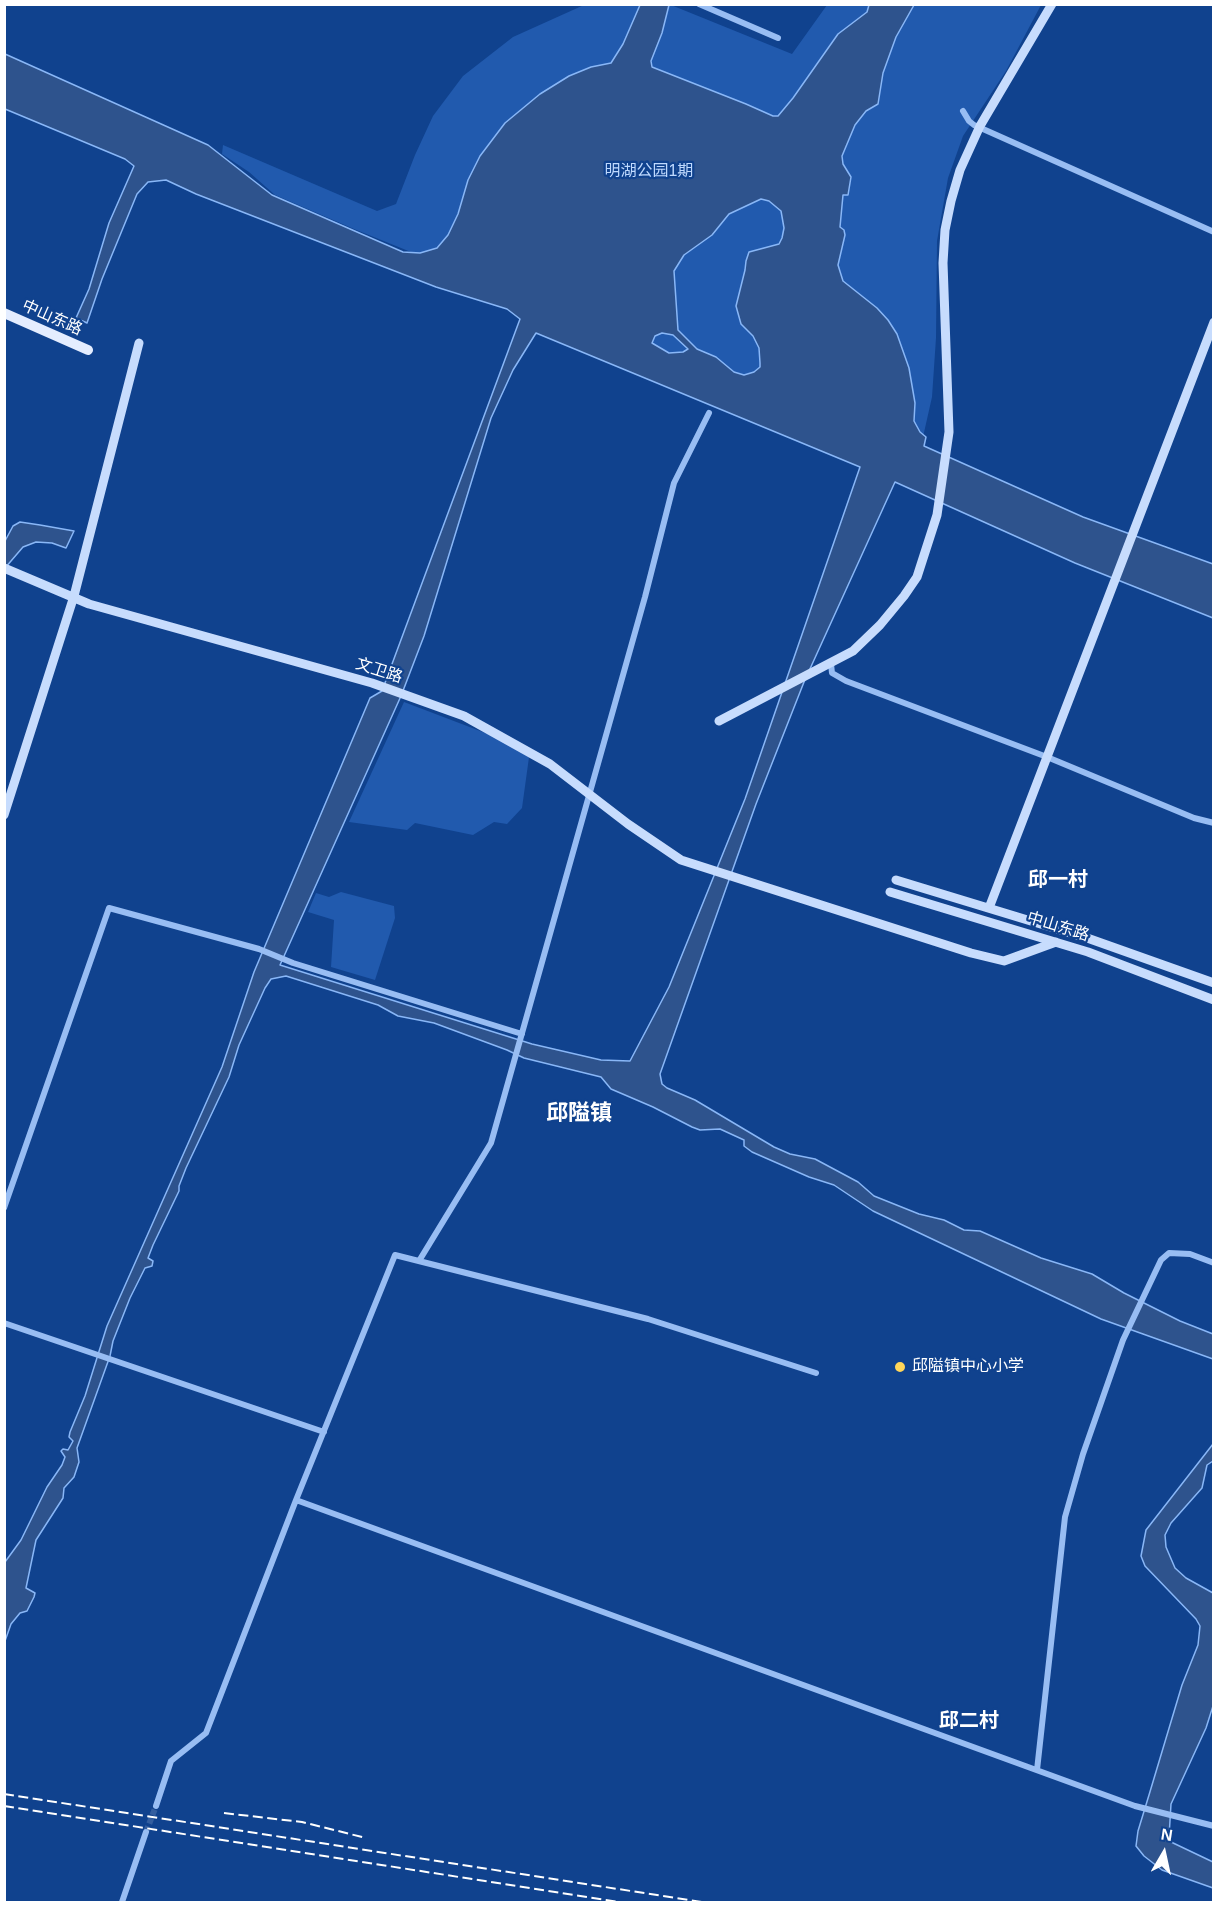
<!DOCTYPE html>
<meta charset="utf-8">
<style>
body{margin:0}
#map{position:relative;width:1218px;height:1907px;overflow:hidden;background:#10428e;font-family:Arial,sans-serif}
canvas{display:block}
.frame{position:absolute;inset:0;border:6px solid #fff;pointer-events:none}
.north{position:absolute;left:1134px;top:1823px;width:60px;height:60px;-webkit-text-stroke:4px #10428e;paint-order:stroke;rotate:9deg;font-size:16px;font-weight:700;line-height:24px;text-align:center;color:#fff}
.north::after{content:'';display:block;margin:auto;width:21px;height:27px;background:#fff;clip-path:polygon(50% 0,100% 100%,50% 72%,0 100%)}
</style>
<div id="map">
<canvas width="1218" height="1907"></canvas>
<div class="frame"></div>
<div class="north">N</div>
</div>
<script>
const context = document.querySelector('canvas').getContext('2d');
context.lineJoin = 'round';
function fillPath(path, color) {
  context.fillStyle = color;
  context.fill(path, 'evenodd');
}
function shape(rows) {
  const path = new Path2D();
  for (const r of rows) {
    path.moveTo(r[0], r[1]);
    for (let i = 2; i < r.length; i += 2) path.lineTo(r[i], r[i + 1]);
  }
  return path;
}
function trace(path, color, width, dash) {
  context.strokeStyle = color;
  context.lineWidth = width;
  context.lineCap = dash ? 'butt' : 'round';
  context.setLineDash(dash || []);
  context.stroke(path);
}
function drawText(font, color, halo, rows, align = 'center') {
  context.font = font + ' Arial,"Noto Sans SC",sans-serif';
  context.lineWidth = 4.5;
  context.setLineDash([]);
  context.textBaseline = 'middle';
  context.strokeStyle = halo;
  context.fillStyle = color;
  for (const [text, x, y, turn = 0] of rows) {
    context.save();
    context.translate(x, y);
    context.rotate((+turn || 0) * Math.PI / 180);
    context.textAlign = isNaN(turn) ? turn : align;
    if (halo) context.strokeText(text, 0, 0);
    context.fillText(text, 0, 0);
    context.restore();
  }
}
fillPath(shape([
 [584,5,671,5,792,54,827,5,1041,5,1006,71,963,136,948,178,937,241,936,338,932,397,923,437,666,355,354,229,275,195,249,172,222,154,223,145,377,211,396,204,415,155,433,116,463,76,513,37],
 [404,702,530,750,522,808,507,824,494,822,473,835,415,823,407,830,349,822],
 [341,892,394,906,395,918,375,980,331,967,334,920,308,912,316,893,329,897]
]), '#215aae');
const water = shape([
 [640,5,669,5,662,33,651,61,652,67,746,104,773,116,778,116,793,98,838,34,867,12,869,5,914,5,896,37,883,73,878,104,866,111,855,125,842,156,843,164,851,177,848,195,843,195,840,227,844,230,845,235,838,265,843,281,877,308,888,320,897,334,909,368,915,403,914,421,920,432,926,437,924,446,1083,517,1213,564,1213,618,1075,563,895,482,804,682,756,804,660,1074,662,1084,667,1088,695,1100,774,1147,790,1154,815,1159,858,1182,874,1196,919,1214,944,1220,964,1230,980,1231,1041,1258,1092,1274,1124,1293,1180,1321,1213,1334,1213,1359,1101,1319,873,1211,834,1185,809,1177,752,1152,744,1146,744,1140,720,1129,700,1130,692,1127,653,1107,611,1089,601,1077,524,1058,507,1050,434,1023,398,1016,378,1005,286,976,271,979,265,988,239,1045,229,1077,186,1168,179,1186,179,1191,153,1245,148,1258,153,1261,152,1266,145,1268,130,1298,113,1341,110,1356,77,1448,79,1462,74,1477,64,1488,63,1498,36,1540,26,1588,35,1593,34,1597,27,1611,20,1613,11,1624,5,1641,5,1562,21,1540,47,1487,62,1465,65,1457,61,1451,63,1449,68,1450,73,1441,69,1437,70,1432,85,1396,107,1326,222,1067,254,972,359,724,370,698,382,691,520,319,507,309,436,287,196,194,166,180,148,182,137,194,102,279,87,323,76,318,89,289,109,223,134,166,125,159,5,109,5,54,208,145,272,195,403,252,420,253,437,248,448,235,458,214,468,180,480,156,505,123,540,94,569,76,591,67,611,63,623,44,640,5],
 [761,199,769,201,781,211,784,228,782,238,779,244,749,252,746,261,745,270,736,306,741,324,753,336,759,348,760,363,760,367,754,372,744,375,734,372,716,357,697,349,678,330,674,271,684,255,712,235,729,214,761,199],
 [536,333,860,467,745,799,669,987,630,1061,601,1060,532,1044,280,965,401,696,424,636,491,418,513,370,536,333],
 [662,333,673,335,688,349,683,352,669,353,652,343,655,336,662,333],
 [20,522,40,525,74,531,66,548,52,543,36,542,23,547,5,568,5,541,13,526,20,522],
 [1213,1444,1213,1461,1207,1465,1202,1488,1171,1523,1165,1535,1166,1547,1175,1568,1186,1578,1213,1593,1213,1706,1206,1728,1171,1804,1169,1837,1171,1842,1213,1862,1213,1888,1162,1870,1144,1856,1136,1846,1138,1831,1149,1795,1182,1685,1198,1645,1200,1626,1196,1619,1145,1566,1141,1556,1146,1530,1213,1444]
]);
fillPath(water, '#2e538d');
trace(water, '#89b7f7', 1.5);
trace(shape([
 [146,1832,156,1806]
]), '#345e9f', 6, [6, 3]);
trace(shape([
 [699,4,778,38],
 [963,111,969,121,974,125,1214,232],
 [831,664,832,673,846,681,1047,757,1194,818,1214,823],
 [4,1208,109,908,259,949,293,963,522,1034],
 [419,1261,491,1143,645,597,674,483,709,413],
 [4,1323,324,1432],
 [816,1373,648,1319,395,1255,296,1500,1135,1806,1214,1826],
 [1037,1770,1065,1517,1083,1454,1123,1340,1161,1260,1169,1253,1190,1254,1214,1263],
 [156,1806,171,1761,206,1733,296,1500],
 [122,1902,146,1832]
]), '#98bdf3', 6);
trace(shape([
 [4,568,89,604,372,683,464,716,550,764,628,824,681,860,971,953,1004,961,1056,942],
 [719,721,853,651,880,625,904,596,917,577,937,515,949,432,943,263,945,230,951,201,960,170,980,126,1052,4],
 [4,815,74,596,139,343],
 [896,880,1090,939,1214,983],
 [890,892,1088,952,1214,1000],
 [989,908,1214,322]
]), '#c7dcfd', 9);
trace(shape([
 [4,313,88,350]
]), '#e4edff', 10);
trace(shape([
 [4,1794,702,1902],
 [4,1806,619,1902],
 [224,1813,302,1822,366,1838]
]), '#fff', 2, [10, 4.5]);
for (const [x, y, r, color] of [
 [900,1367,6,"#ffd65a"]
]) {
  const dot = new Path2D();
  dot.arc(x, y, r, 0, 2 * Math.PI);
  context.fillStyle = color;
  context.fill(dot);
  trace(dot, '#10428e', 2);
}
drawText('16px', '#bfd9fe', '#10428e', [
 ["明湖公园1期",649,172]
]);
drawText('16px', '#fff', '#10428e', [
 ["中山东路",52,318,24],
 ["文卫路",379,671,18],
 ["中山东路",1058,927,17]
]);
drawText('16px', '#fff', '#10428e', [
 ["邱隘镇中心小学",912,1367]
], 'left');
drawText('bold 20px', '#fff', '#10428e', [
 ["邱一村",1058,880],
 ["邱二村",969,1721]
]);
drawText('bold 22px', '#fff', '#10428e', [
 ["邱隘镇",579,1114]
]);
</script>
